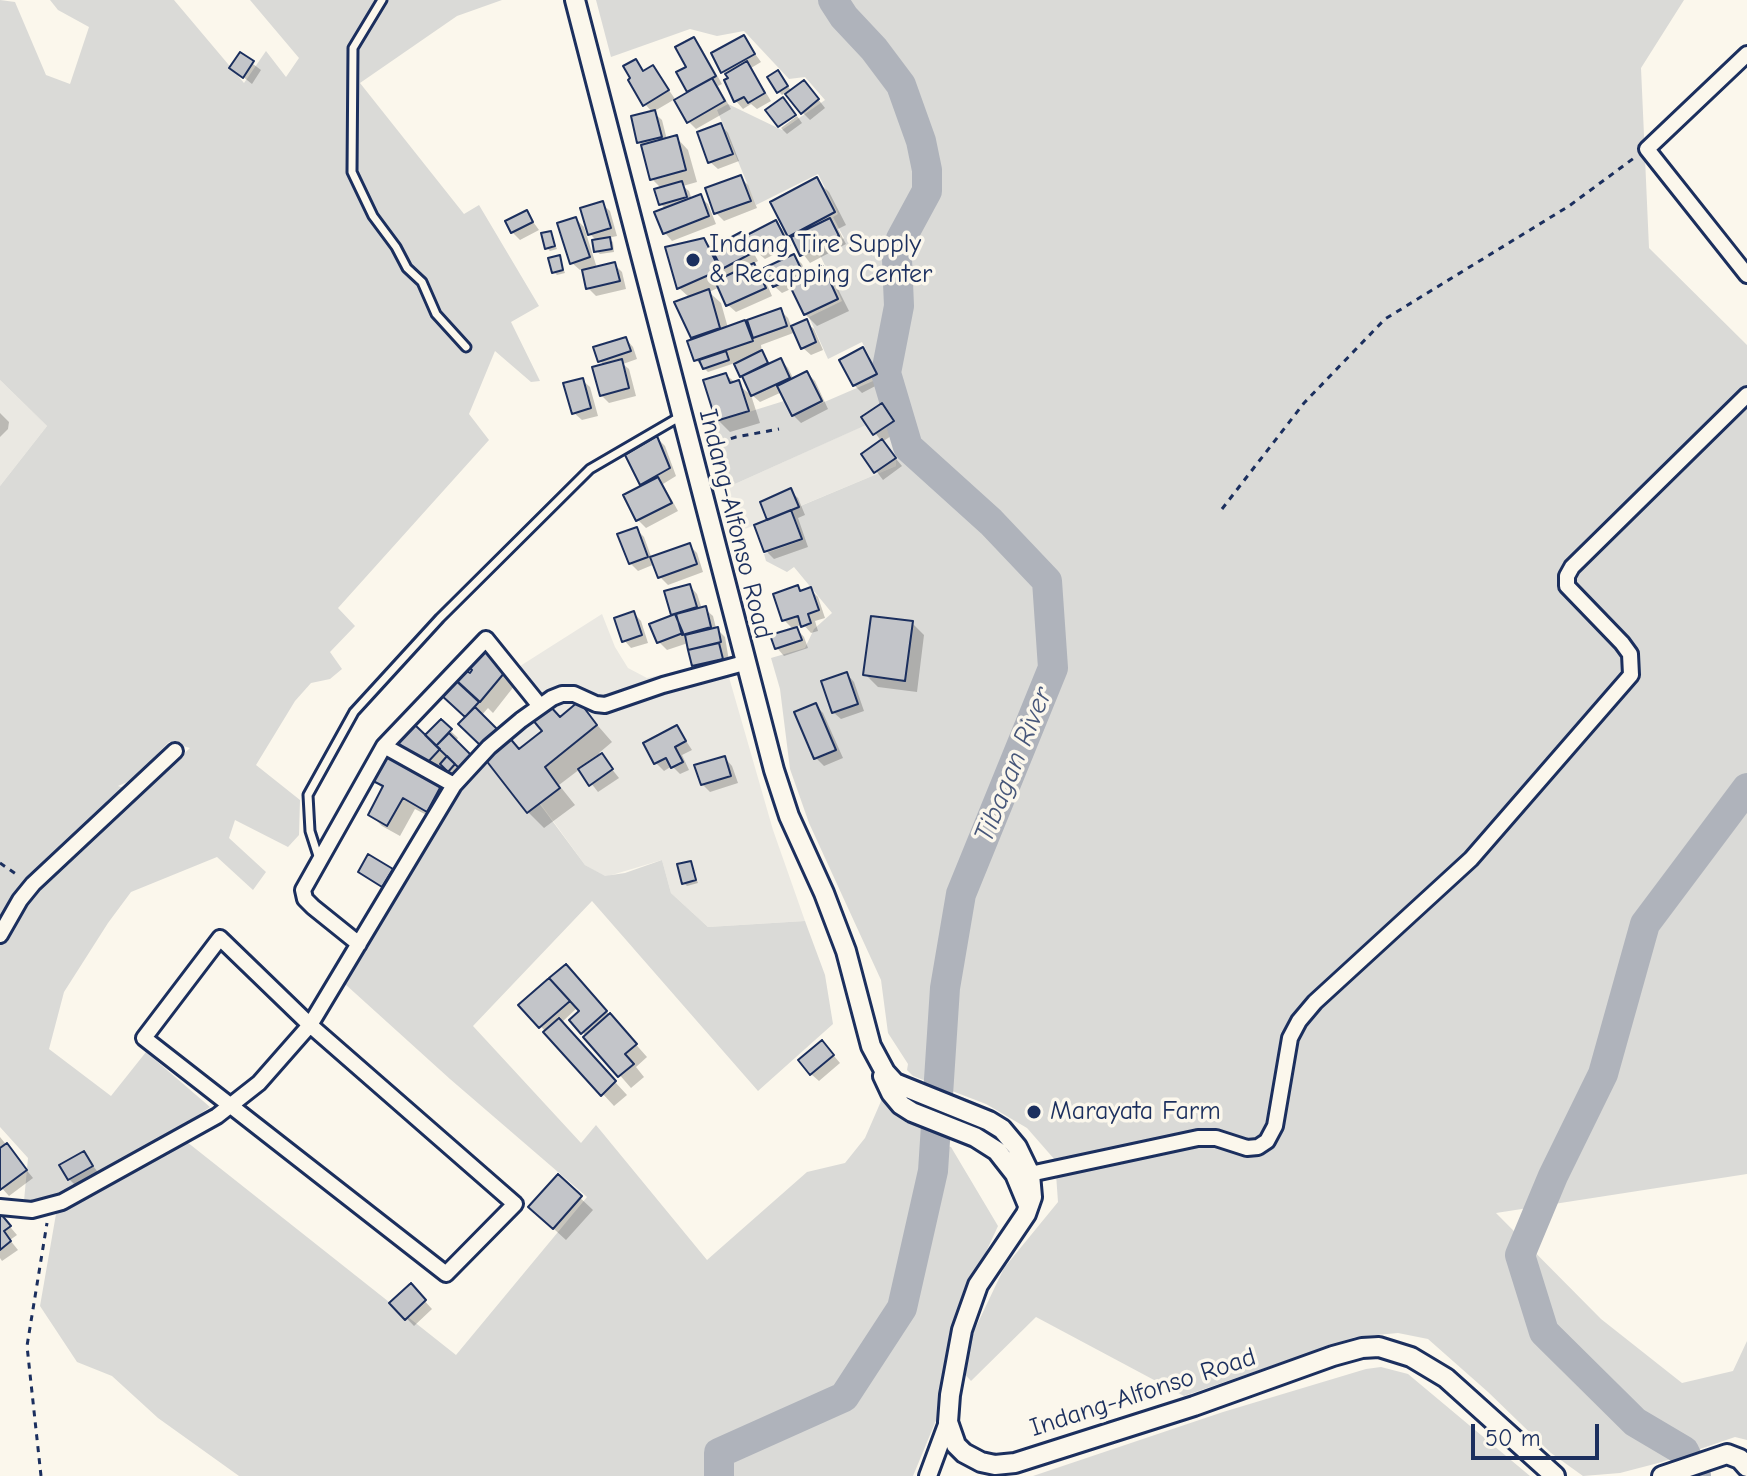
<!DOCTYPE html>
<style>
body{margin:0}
#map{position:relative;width:1747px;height:1476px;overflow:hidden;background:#fbf7ec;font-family:"Comic Neue",sans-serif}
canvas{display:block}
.scale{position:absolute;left:1471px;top:1424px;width:128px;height:36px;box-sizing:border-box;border:4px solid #1b2f5e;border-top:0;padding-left:10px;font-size:24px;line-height:28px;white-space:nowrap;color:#1b2f5e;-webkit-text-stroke:6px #fbf7ec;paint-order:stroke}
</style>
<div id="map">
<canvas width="1747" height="1476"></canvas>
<div class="scale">50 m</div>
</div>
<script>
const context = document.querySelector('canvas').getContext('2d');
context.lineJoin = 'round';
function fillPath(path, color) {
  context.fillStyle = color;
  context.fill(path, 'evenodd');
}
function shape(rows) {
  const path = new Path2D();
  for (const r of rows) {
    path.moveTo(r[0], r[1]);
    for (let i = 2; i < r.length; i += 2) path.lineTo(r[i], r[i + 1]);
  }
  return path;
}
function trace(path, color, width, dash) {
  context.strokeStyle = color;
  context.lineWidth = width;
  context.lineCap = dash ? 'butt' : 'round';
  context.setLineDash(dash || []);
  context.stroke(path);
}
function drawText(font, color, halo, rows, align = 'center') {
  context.font = font + ' "Comic Neue",sans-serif';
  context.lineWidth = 7;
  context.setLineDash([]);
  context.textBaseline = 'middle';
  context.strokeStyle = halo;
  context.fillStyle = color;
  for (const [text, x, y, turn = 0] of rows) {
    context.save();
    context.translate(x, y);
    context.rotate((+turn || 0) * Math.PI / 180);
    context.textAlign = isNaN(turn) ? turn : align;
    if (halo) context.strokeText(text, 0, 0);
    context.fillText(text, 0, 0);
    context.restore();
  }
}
fillPath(shape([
 [0,380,47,426,0,486],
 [882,403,896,408,896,466,738,532,726,488,865,425,861,417],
 [602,614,615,647,628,668,647,678,724,660,773,830,805,921,708,927,671,893,662,860,605,877,585,865,540,803,527,813,485,759,508,736,550,706,517,668]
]), '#eae8e2');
fillPath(shape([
 [0,0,15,2,46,75,70,84,89,27,58,10,50,0,174,0,244,83,266,51,286,77,299,58,250,0,502,0,457,16,360,83,464,214,479,205,539,306,511,322,540,381,531,382,495,351,469,414,489,440,338,608,355,626,330,652,342,669,330,679,311,683,295,701,256,765,300,800,299,835,288,847,235,820,229,838,266,872,253,890,217,857,131,892,108,923,64,992,49,1049,111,1096,146,1052,210,1107,184,1125,52,1198,38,1201,24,1201,28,1158,0,1127,0,941,15,924,22,903,52,873,57,872,89,843,77,830,8,901,6,914,0,923,0,486,47,426,0,380],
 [169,742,190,748,141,794,118,786,132,780],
 [596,0,1684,0,1641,68,1649,248,1747,345,1747,1174,1496,1213,1601,1319,1682,1383,1733,1371,1747,1341,1747,1440,1735,1437,1662,1462,1620,1473,1583,1476,1551,1453,1488,1392,1428,1339,1398,1333,1355,1337,1184,1396,1036,1317,971,1381,962,1371,974,1331,1004,1268,1058,1202,1055,1160,1027,1128,986,1104,913,1076,907,1070,908,1064,888,1033,881,980,809,823,790,769,780,689,771,658,805,648,814,629,832,613,794,567,787,572,766,561,764,554,803,540,791,510,896,466,896,409,882,403,861,417,866,425,726,488,710,424,784,401,792,416,880,378,862,342,828,359,809,317,842,301,818,251,844,238,833,217,838,214,818,174,756,205,717,110,728,104,782,130,825,100,805,77,789,79,744,31,717,36,690,29,611,57],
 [485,759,526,813,539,803,585,865,605,876,625,873,662,860,671,893,708,927,805,921,825,975,833,1024,758,1091,592,901,473,1026,581,1143,596,1125,707,1260,807,1172,845,1163,865,1138,885,1092,916,1103,908,1121,935,1132,935,1143,951,1147,998,1226,955,1319,937,1418,913,1476,239,1476,158,1418,112,1376,77,1362,40,1306,56,1214,187,1142,456,1355,587,1197,450,1079,345,984,440,823,459,791],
 [1381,1367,1408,1374,1530,1476,1033,1476,1223,1412,1366,1369]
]), '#dadad7');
fillPath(shape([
 [743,37,761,62,751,68,771,101,757,109,751,104,743,109,736,101,727,81,730,79,723,72],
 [693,39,701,47,722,84,718,86,731,109,696,129,688,121,690,93,679,73,688,68],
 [241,55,261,70,252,84,232,68],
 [636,61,645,72,653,67,675,99,653,112,662,120,667,140,676,137,688,150,697,182,683,186,689,191,692,200,700,197,708,204,716,224,672,241,665,233,666,210,661,204,662,189,652,179,643,146,639,142,653,113,645,104],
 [781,76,792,92,811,90,825,108,810,120,802,112,789,90,782,95,779,92],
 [797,116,802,123,787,134,781,128],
 [721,125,728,133,739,161,718,169,710,162],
 [740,177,748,185,757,208,724,221,716,213],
 [816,180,829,192,846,225,838,229,846,244,810,263,788,234],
 [602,204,610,211,617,236,608,238,613,242,614,252,600,254,596,251,597,241,590,234],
 [526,212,539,230,520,240,512,232],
 [576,219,584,227,597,268,614,264,622,272,626,289,596,296,588,288,584,269,580,270,572,263],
 [776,222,785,232,791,246,765,259,750,246,758,261,753,264,762,273,772,296,736,312,728,305,720,287,709,292,721,303,728,328,745,322,752,329,780,310,788,318,792,328,806,322,814,329,823,350,811,355,803,348,796,332,761,345,762,353,771,365,781,360,788,368,794,380,807,373,815,381,828,409,801,423,793,415,782,392,760,402,752,395,735,363,708,372,696,360,694,340,677,303,690,298,679,288,704,240,713,249,741,235,755,249],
 [550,233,557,249,550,251,547,248],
 [794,256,802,264,807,276,822,269,834,281,849,311,817,326,805,314,793,288,782,293,774,286],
 [559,257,565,273,557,275,554,272],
 [626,339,633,347,637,359,623,364,629,369,636,396,609,403,601,395,605,366,600,361],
 [862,350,870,358,883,382,862,393,854,385],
 [726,375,751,395,760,423,730,432,718,420],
 [582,380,590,387,598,416,582,420,574,413],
 [882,405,900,430,882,442,902,466,883,480,864,455,882,442,864,418],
 [0,413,9,422,8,429,0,437],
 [657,438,665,446,676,476,663,484,678,511,646,528,638,520,626,496,644,486,642,483],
 [790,491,798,498,805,515,798,518,808,547,774,559,766,551,770,521],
 [636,529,644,537,652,559,689,545,697,553,703,572,668,585,660,577,655,564,638,571,630,563],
 [690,586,697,594,702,609,705,609,713,616,716,628,725,637,730,667,701,673,693,665,688,643,667,650,659,642,674,617,667,593],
 [797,587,802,592,810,589,818,597,825,618,815,621,818,631,811,633,803,624,795,627,804,637,808,648,784,656,777,648,794,630,784,620],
 [634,613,641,621,648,643,631,648,624,640],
 [912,623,924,635,917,692,878,687,866,675],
 [496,660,515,685,493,713,488,708,481,716,499,733,485,748,468,717,443,693,467,694,470,675],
 [847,674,854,682,864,711,841,719,833,712],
 [579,704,612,742,599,753,619,778,598,792,580,769,559,785,575,805,544,828,528,812,520,751],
 [815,705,823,713,843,758,824,766,816,758],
 [441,722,458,738,455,742,473,760,463,769,460,766,453,774,442,763,436,769,422,763],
 [677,727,692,750,682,755,689,770,680,774,672,766,664,771,656,763,646,744],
 [725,758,732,766,738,783,710,792,702,784],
 [373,779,440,787,452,799,440,822,415,809,400,836,382,826,370,814,384,790],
 [690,863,698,883,687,886,684,883],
 [360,871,391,871,399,878,390,893],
 [577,978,647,1057,636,1067,644,1077,631,1088,572,1020,582,1012,578,1007,561,1023,627,1095,614,1106,521,1005],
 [829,1050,840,1063,819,1081,811,1074],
 [0,1137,33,1178,9,1196,0,1186],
 [84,1153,99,1174,77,1187,69,1179],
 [558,1177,593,1210,566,1240,543,1219],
 [0,1215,17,1235,10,1240,18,1250,2,1261,0,1258],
 [411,1286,432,1309,414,1326,392,1303]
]), '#0003');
trace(shape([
 [719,1476,719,1453,844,1397,902,1308,933,1171,945,988,961,894,1053,668,1047,581,991,522,908,447,886,373,899,306,897,259,901,239,927,191,927,170,921,141,901,85,874,49,844,17,833,0],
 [1696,1476,1684,1451,1635,1422,1544,1332,1520,1255,1553,1176,1603,1074,1645,924,1747,788]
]), '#afb3bb', 30);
const building = shape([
 [744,35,755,54,721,73,711,53,744,35],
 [694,37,716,76,687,92,676,72,686,67,675,47,694,37],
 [240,52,254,61,243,78,229,68,240,52],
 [636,59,643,71,653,65,669,90,643,106,628,80,630,78,623,66,636,59],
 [747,61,765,93,748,103,744,97,734,102,724,80,728,78,725,74,747,61],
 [778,70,788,86,777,93,767,77,778,70],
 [712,78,725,101,687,123,674,100,712,78],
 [804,80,819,99,801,114,785,94,804,80],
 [783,97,796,115,778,127,765,110,783,97],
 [655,110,662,137,637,143,631,116,655,110],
 [721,123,733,154,708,163,697,132,721,123],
 [677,135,686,170,650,180,641,145,677,135],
 [741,175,751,201,714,214,705,188,741,175],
 [817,177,835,212,788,237,770,202,817,177],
 [682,181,687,197,659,205,654,189,682,181],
 [701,194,709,216,663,234,654,212,701,194],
 [603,201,611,228,588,235,580,208,603,201],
 [527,210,533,222,511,233,505,221,527,210],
 [576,217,590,257,570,264,557,223,576,217],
 [830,218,839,236,800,256,791,237,830,218],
 [776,220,785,238,756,253,747,235,776,220],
 [551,231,555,246,545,249,541,233,551,231],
 [741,232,752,253,722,269,711,248,741,232],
 [610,237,612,249,594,252,592,240,610,237],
 [704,238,720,270,677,289,665,247,704,238],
 [794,254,803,273,773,287,764,268,794,254],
 [560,255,563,270,552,273,548,258,560,255],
 [615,262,620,281,586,289,582,270,615,262],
 [754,263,766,288,726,306,715,281,754,263],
 [823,266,838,299,804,315,788,282,823,266],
 [709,289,720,328,691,338,674,302,709,289],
 [781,308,787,326,753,338,747,320,781,308],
 [807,319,816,342,801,349,791,326,807,319],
 [745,320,753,341,694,361,687,341,745,320],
 [626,337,631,351,598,362,593,347,626,337],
 [863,347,877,374,853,386,839,360,863,347],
 [762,350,768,363,740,377,734,364,762,350],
 [726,351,729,360,703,369,699,360,726,351],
 [781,358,790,378,751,396,742,376,781,358],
 [622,359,629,388,600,396,592,367,622,359],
 [807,371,822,401,792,416,777,386,807,371],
 [726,373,730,383,739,380,749,411,716,421,703,380,726,373],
 [583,378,591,408,572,414,563,383,583,378],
 [882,403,894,421,873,435,861,417,882,403],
 [657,436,670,468,640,485,625,455,657,436],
 [882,439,896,458,874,473,861,454,882,439],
 [658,477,672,503,636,521,623,495,658,477],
 [791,488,799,507,767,520,760,502,791,488],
 [791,510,802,539,764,552,754,525,791,510],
 [637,527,648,557,629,564,617,534,637,527],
 [690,543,697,564,658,578,650,557,690,543],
 [690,584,697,607,671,615,664,591,690,584],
 [798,585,800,591,811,587,819,610,808,614,811,623,801,627,798,616,782,621,773,594,798,585],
 [706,606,711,627,682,635,676,614,706,606],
 [634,611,642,635,622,642,614,618,634,611],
 [675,614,683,633,657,643,649,624,675,614],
 [871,616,913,621,905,681,863,675,871,616],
 [718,627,721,642,688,650,685,635,718,627],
 [797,627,802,640,775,649,770,635,797,627],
 [719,643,723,659,692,666,688,650,719,643],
 [482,650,491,653,505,672,480,702,456,680,465,670,470,673,472,670,468,666,482,650],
 [847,672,858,704,832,713,821,681,847,672],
 [453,678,479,702,465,717,440,694,453,678],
 [579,701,597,725,545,767,560,788,527,813,485,759,508,736,519,749,542,731,532,719,550,706,560,717,579,701],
 [816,703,836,750,814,759,794,712,816,703],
 [475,707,497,729,481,746,458,724,475,707],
 [441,719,452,729,436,746,425,735,441,719],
 [415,725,440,749,428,762,412,755,398,743,415,725],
 [677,725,686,741,675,747,683,762,671,768,666,758,654,764,643,743,677,725],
 [449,733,471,755,459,768,436,746,449,733],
 [602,753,613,769,589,786,578,769,602,753],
 [384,754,441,786,427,812,403,798,387,826,368,815,383,786,371,780,384,754],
 [447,756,455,764,448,772,440,764,447,756],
 [725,756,731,776,701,785,694,765,725,756],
 [368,854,393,869,382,887,358,872,368,854],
 [691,861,696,880,682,884,677,864,691,861],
 [566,964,607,1011,581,1034,569,1020,579,1011,549,978,566,964],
 [549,978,570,1001,539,1028,518,1005,549,978],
 [610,1013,637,1044,625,1054,634,1064,618,1077,583,1037,610,1013],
 [559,1018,616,1081,601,1096,543,1032,559,1018],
 [822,1040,834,1055,810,1075,798,1060,822,1040],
 [7,1143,27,1170,0,1190,0,1148,7,1143],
 [84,1151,93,1166,68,1180,59,1165,84,1151],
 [558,1174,582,1196,553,1229,528,1207,558,1174],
 [0,1213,11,1226,4,1231,11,1241,0,1250,0,1213],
 [411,1283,426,1300,405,1320,389,1303,411,1283]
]);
fillPath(building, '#c3c5c9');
trace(building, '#1b2f5e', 2);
const service = shape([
 [382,0,353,48,352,172,373,216,396,247,407,268,422,282,436,314,466,347],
 [319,859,310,831,308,795,354,712,440,618,590,469,681,416]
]);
const minor = shape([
 [1747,54,1647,149,1747,275],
 [384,746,454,785],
 [0,935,20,900,33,884,175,751],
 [220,938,310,1025,515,1204,446,1274,144,1038,220,938],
 [359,944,313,907,305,899,303,890,384,746,486,639,540,706],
 [1030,1174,1198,1138,1216,1138,1247,1148,1258,1147,1267,1141,1275,1126,1290,1038,1299,1021,1315,1002,1471,859,1631,675,1630,654,1622,643,1567,586,1567,576,1572,567,1747,395],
 [0,1207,32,1210,62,1202,217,1116,259,1083,310,1025,454,785,489,747,521,720,552,698,562,694,574,694,596,704,605,705,663,685,744,663]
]);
const tertiary = shape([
 [928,1476,948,1422]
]);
const secondary = shape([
 [575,0,774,770,789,816,824,893,846,951,871,1046,885,1072,895,1083,989,1121,1002,1129,1017,1147,1030,1174,1032,1197,1026,1214,978,1285,962,1330,950,1395,948,1422,956,1445,964,1453,981,1462,995,1465,1015,1463,1194,1406,1333,1356,1362,1348,1379,1347,1411,1357,1446,1378,1555,1476],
 [883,1076,891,1093,901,1105,912,1112,975,1137,997,1151,1015,1174,1027,1203],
 [1662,1476,1727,1454,1740,1459,1747,1467]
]);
trace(service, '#1b2f5e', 13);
trace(minor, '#1b2f5e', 20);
trace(tertiary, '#1b2f5e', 22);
trace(secondary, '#1b2f5e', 24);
trace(shape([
 [708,446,736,437,779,429],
 [1222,509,1304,403,1385,319,1569,206,1634,158],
 [0,863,19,876],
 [41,1476,27,1346,47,1223]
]), '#1b2f5e', 3, [6, 6]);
trace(service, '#fbf7ec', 7);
trace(minor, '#fbf7ec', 14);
trace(tertiary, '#fbf7ec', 16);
trace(secondary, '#fbf7ec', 18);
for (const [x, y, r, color] of [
 [693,260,8,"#1b2f5e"],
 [1034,1112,8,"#1b2f5e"]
]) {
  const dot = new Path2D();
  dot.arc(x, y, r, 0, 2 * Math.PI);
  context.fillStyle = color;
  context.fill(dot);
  trace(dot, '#fbf7ec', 3);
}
drawText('26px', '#1b2f5e', '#fbf7ec', [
 ["Indang Tire Supply",709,245],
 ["& Recapping Center",709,275],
 ["Marayata Farm",1050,1112]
], 'left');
drawText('26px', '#1b2f5e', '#fbf7ec', [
 ["Indang-Alfonso Road",735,524,76],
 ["Indang-Alfonso Road",1143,1393,-18]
]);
drawText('italic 28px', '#47577a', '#fbf7ec', [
 ["Tibagan River",1014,765,-68]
]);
</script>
